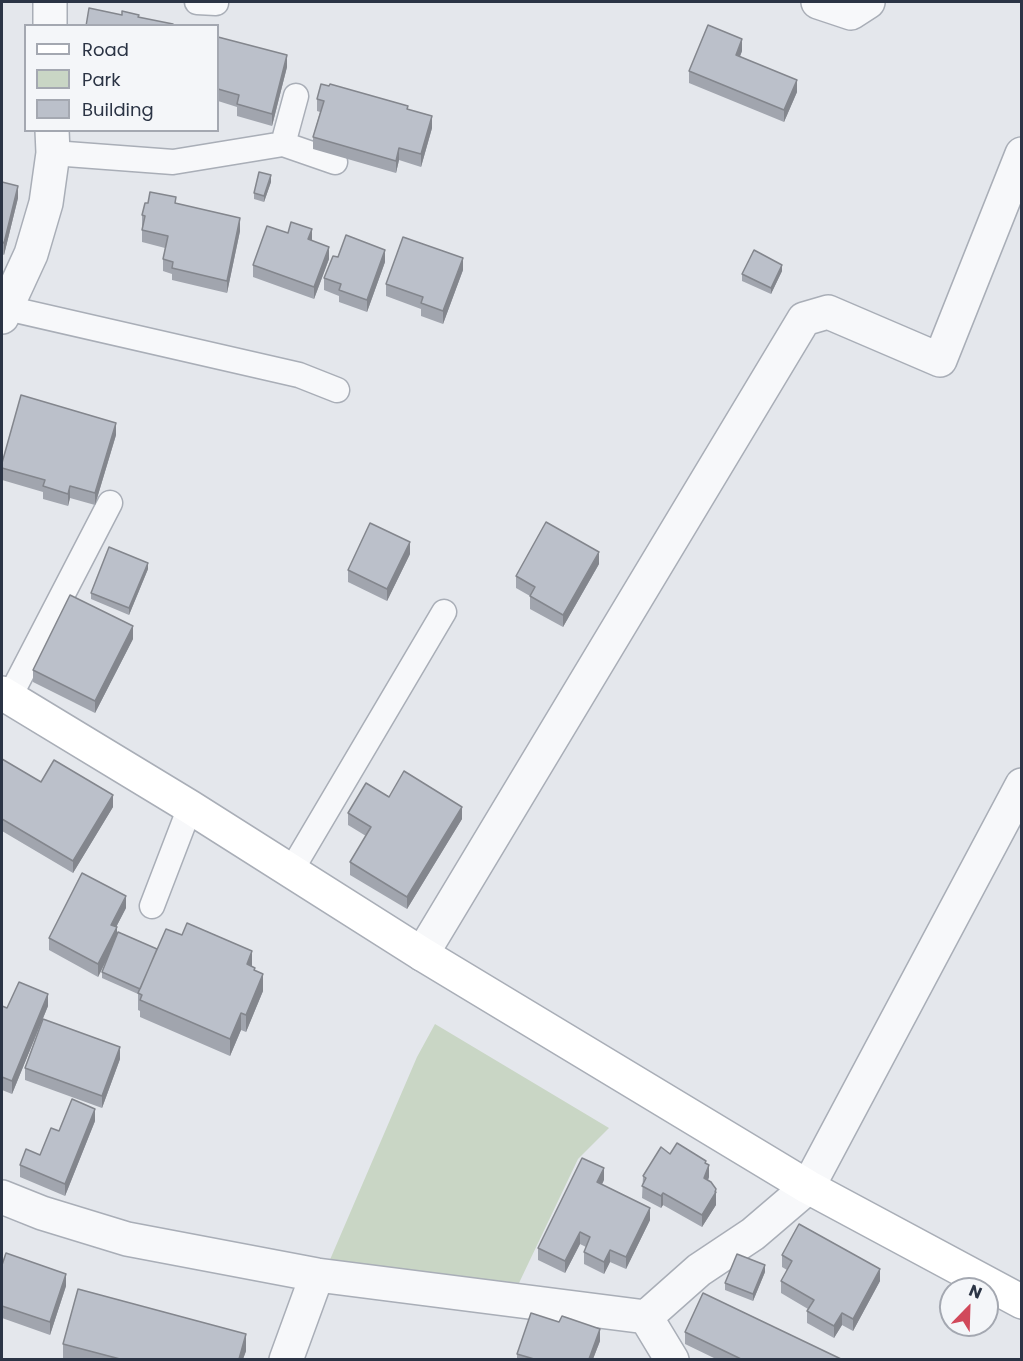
<!DOCTYPE html>
<style>
body{margin:0}
#map{position:relative;width:1023px;height:1361px;overflow:hidden;background:#e4e7ec;font-family:Poppins,sans-serif}
canvas{display:block}
.frame{position:absolute;inset:0;border:3px solid #2b3445;pointer-events:none}
.legend{position:absolute;left:24px;top:24px;width:195px;height:108px;box-sizing:border-box;background:#f4f6f9;border:2px solid #a4a8b1;margin:0;padding:8px 10px;list-style:none;font-size:18px;color:#2b3445}
.legend li{display:flex;align-items:center;gap:12px;height:30px}
.legend b{width:30px;border:2px solid #a4a8b1}
.north{position:absolute;left:939px;top:1277px;width:60px;height:60px;box-sizing:border-box;background:#f4f6f9;border:2px solid #a4a8b1;border-radius:50%;rotate:23deg;font-size:16px;font-weight:700;line-height:24px;text-align:center;color:#2b3445}
.north::after{content:'';display:block;margin:auto;width:21px;height:27px;background:#d1495b;clip-path:polygon(50% 0,100% 100%,50% 72%,0 100%)}
</style>
<div id="map">
<canvas width="1023" height="1361"></canvas>
<div class="frame"></div>
<ul class="legend">
<li><b style="height:8px;background:#fff"></b>Road</li>
<li><b style="height:16px;background:#c9d6c5"></b>Park</li>
<li><b style="height:16px;background:#bbc0ca"></b>Building</li>
</ul>
<div class="north">N</div>
</div>
<script>
const context = document.querySelector('canvas').getContext('2d');
context.lineJoin = 'round';
function fillPath(path, color) {
  context.fillStyle = color;
  context.fill(path, 'evenodd');
}
function shape(rows) {
  const path = new Path2D();
  for (const r of rows) {
    path.moveTo(r[0], r[1]);
    for (let i = 2; i < r.length; i += 2) path.lineTo(r[i], r[i + 1]);
  }
  return path;
}
function trace(path, color, width, dash) {
  context.strokeStyle = color;
  context.lineWidth = width;
  context.lineCap = dash ? 'butt' : 'round';
  context.setLineDash(dash || []);
  context.stroke(path);
}
fillPath(shape([
 [435,1024,609,1128,578,1159,519,1283,329,1262,417,1057]
]), '#c9d6c5');
const lane = shape([
 [197,2,216,3],
 [283,144,296,96],
 [53,153,173,162,283,144,335,162],
 [2,307,299,375,337,390],
 [9,698,110,503],
 [291,871,444,612],
 [152,906,190,807]
]);
const street = shape([
 [50,2,50,26],
 [818,2,851,13,868,2],
 [2,317,31,254,46,203,53,153,52,130],
 [422,954,804,319,828,312,940,360,1022,154],
 [2,1197,42,1213,127,1239,317,1275,646,1317,699,1270,753,1234,808,1187,1022,785],
 [646,1317,672,1360],
 [286,1360,317,1275]
]);
const secondary = shape([
 [2,693,190,807,422,954,808,1187,1022,1302]
]);
trace(lane, '#a9aeb7', 27);
trace(street, '#a9aeb7', 36);
trace(secondary, '#a9aeb7', 36);
trace(lane, '#f7f8fa', 24);
trace(street, '#f7f8fa', 33);
trace(secondary, '#fff', 33);
fillPath(shape([
 [218,37,287,67,272,126,237,116,237,107,218,101],
 [742,51,740,56,797,92,784,122,689,83,689,71],
 [317,99,408,109,432,128,421,167,399,160,396,173,313,149,313,137,320,112,317,111],
 [2,182,18,198,4,255,2,254],
 [271,182,264,202,254,199,254,193],
 [176,203,240,231,227,293,172,280,172,274,163,271,163,259,165,248,142,242,142,215],
 [312,241,329,259,314,299,253,277,253,265],
 [338,257,385,262,367,312,339,302,339,296,324,290,324,278],
 [463,270,443,324,421,316,421,309,386,296,386,284],
 [782,271,771,294,742,281,742,274],
 [116,435,95,505,70,498,68,506,43,499,43,492,2,480,2,463],
 [410,554,387,601,348,582,348,570],
 [599,564,563,627,530,609,530,596,516,588,516,576],
 [148,569,129,615,91,599,91,593],
 [133,639,95,713,33,682,33,670],
 [2,760,41,782,113,807,73,873,2,831],
 [389,797,462,819,407,909,350,875,350,862,366,836,348,825,348,813],
 [126,908,116,927,117,936,157,949,252,967,255,970,263,991,246,1032,241,1030,230,1056,140,1017,140,1011,138,1010,138,994,102,978,102,972,106,961,98,977,49,950,49,938],
 [2,1006,7,1008,48,1006,12,1094,2,1090],
 [120,1059,102,1108,25,1080,25,1068],
 [95,1121,65,1196,20,1177,20,1165,40,1155,59,1131],
 [670,1154,706,1164,709,1177,708,1180,716,1189,716,1205,702,1227,663,1205,661,1208,642,1198,643,1176],
 [604,1180,602,1184,650,1220,626,1269,610,1262,604,1274,584,1264,584,1252,586,1247,580,1244,565,1273,538,1260,538,1248],
 [782,1255,880,1281,853,1331,842,1325,834,1338,807,1323,807,1311,808,1309,781,1293,781,1281,787,1270,782,1267],
 [2,1265,66,1286,50,1335,2,1318],
 [765,1272,753,1301,725,1290,725,1283],
 [559,1322,600,1341,593,1359,517,1359,517,1354],
 [685,1332,841,1359,716,1359,685,1344],
 [63,1344,246,1351,243,1359,63,1359]
]), '#a1a5ae');
fillPath(shape([
 [742,39,742,51,736,67,736,55],
 [287,55,287,67,272,126,272,114],
 [797,80,797,92,784,122,784,110],
 [432,116,432,128,421,167,421,154],
 [399,148,399,160,396,173,396,161],
 [271,175,271,182,264,202,264,196],
 [18,186,18,198,4,255,4,243],
 [240,218,240,231,227,293,227,281],
 [312,229,312,242,308,239],
 [329,247,329,259,314,299,314,287],
 [385,250,385,262,367,312,367,300],
 [463,258,463,270,443,324,443,311],
 [782,265,782,271,771,294,771,288],
 [116,423,116,435,95,505,95,493],
 [70,486,70,498,68,506,68,494],
 [410,542,410,554,387,601,387,589],
 [599,552,599,564,563,627,563,615],
 [148,563,148,569,129,615,129,608],
 [133,626,133,639,95,713,95,701],
 [113,795,113,807,73,873,73,861],
 [462,807,462,819,407,909,407,897],
 [126,896,126,908,111,937,111,925],
 [117,927,117,939,98,977,98,964],
 [252,951,252,968,247,964],
 [263,974,263,991,246,1032,246,1015],
 [48,994,48,1006,12,1094,12,1081],
 [241,1013,241,1030,230,1056,230,1039],
 [120,1047,120,1059,102,1108,102,1096],
 [95,1109,95,1121,65,1196,65,1184],
 [709,1165,709,1177,704,1190,704,1178],
 [604,1168,604,1180,597,1194,597,1182],
 [716,1189,716,1205,702,1227,702,1215],
 [663,1193,663,1205,661,1208,661,1196],
 [650,1208,650,1220,626,1269,626,1257],
 [580,1232,580,1244,565,1273,565,1261],
 [610,1250,610,1262,604,1274,604,1262],
 [765,1265,765,1272,753,1301,753,1294],
 [880,1269,880,1281,853,1331,853,1319],
 [66,1274,66,1286,50,1335,50,1322],
 [842,1313,842,1325,834,1338,834,1326],
 [600,1329,600,1341,593,1359,589,1359],
 [246,1334,246,1351,243,1359,239,1359]
]), '#83868d');
const building = shape([
 [89,8,122,15,122,11,139,15,138,17,173,24,172,26,86,26,89,8],
 [708,25,742,39,736,55,797,80,784,110,689,71,708,25],
 [218,37,287,55,272,114,237,104,239,95,218,89,218,37],
 [321,84,329,86,330,84,408,106,407,109,432,116,421,154,399,148,396,161,313,137,324,101,317,99,321,84],
 [259,172,271,175,264,196,254,193,259,172],
 [2,182,18,186,4,243,2,242,2,182],
 [150,192,176,197,175,203,240,218,227,281,172,268,173,262,163,259,168,236,142,230,145,216,142,215,145,203,148,203,150,192],
 [291,222,312,229,308,239,329,247,314,287,253,265,267,226,288,233,291,222],
 [346,235,385,250,367,300,339,290,341,284,324,278,333,256,338,257,346,235],
 [403,237,463,258,443,311,421,303,423,297,386,284,403,237],
 [754,250,782,265,771,288,742,274,754,250],
 [21,395,116,423,95,493,70,486,68,494,43,486,45,480,2,468,2,463,21,395],
 [546,522,599,552,563,615,530,596,535,587,516,576,546,522],
 [370,523,410,542,387,589,348,570,370,523],
 [109,547,148,563,129,608,91,593,109,547],
 [70,595,133,626,95,701,33,670,70,595],
 [2,759,41,782,54,760,113,795,73,861,2,819,2,759],
 [404,771,462,807,407,897,350,862,371,827,348,813,366,783,389,797,404,771],
 [82,873,126,896,111,925,117,927,98,964,49,938,82,873],
 [187,923,252,951,247,964,255,968,254,970,263,974,246,1015,241,1013,230,1039,140,1000,142,995,138,993,166,929,182,935,187,923],
 [118,932,157,949,140,989,102,972,118,932],
 [19,982,48,994,12,1081,2,1077,2,1006,7,1008,19,982],
 [43,1019,120,1047,102,1096,25,1068,43,1019],
 [72,1099,95,1109,65,1184,20,1165,26,1149,40,1155,51,1128,59,1131,72,1099],
 [677,1143,706,1161,705,1163,709,1165,704,1178,711,1182,716,1189,715,1192,716,1192,702,1215,663,1193,661,1196,642,1186,646,1178,643,1176,661,1147,670,1154,677,1143],
 [582,1158,604,1168,597,1182,650,1208,626,1257,610,1250,604,1262,584,1252,590,1237,580,1232,565,1261,538,1248,582,1158],
 [799,1224,880,1269,853,1319,842,1313,834,1326,807,1311,814,1300,781,1281,792,1261,782,1255,799,1224],
 [6,1253,66,1274,50,1322,2,1306,2,1265,6,1253],
 [737,1254,765,1265,753,1294,725,1283,737,1254],
 [78,1289,246,1334,239,1359,120,1359,63,1344,78,1289],
 [703,1293,841,1359,741,1359,685,1332,703,1293],
 [531,1313,559,1322,562,1316,600,1329,589,1359,534,1359,517,1354,531,1313]
]);
fillPath(building, '#bbc0ca');
trace(building, '#83868d', 1.5);
</script>
